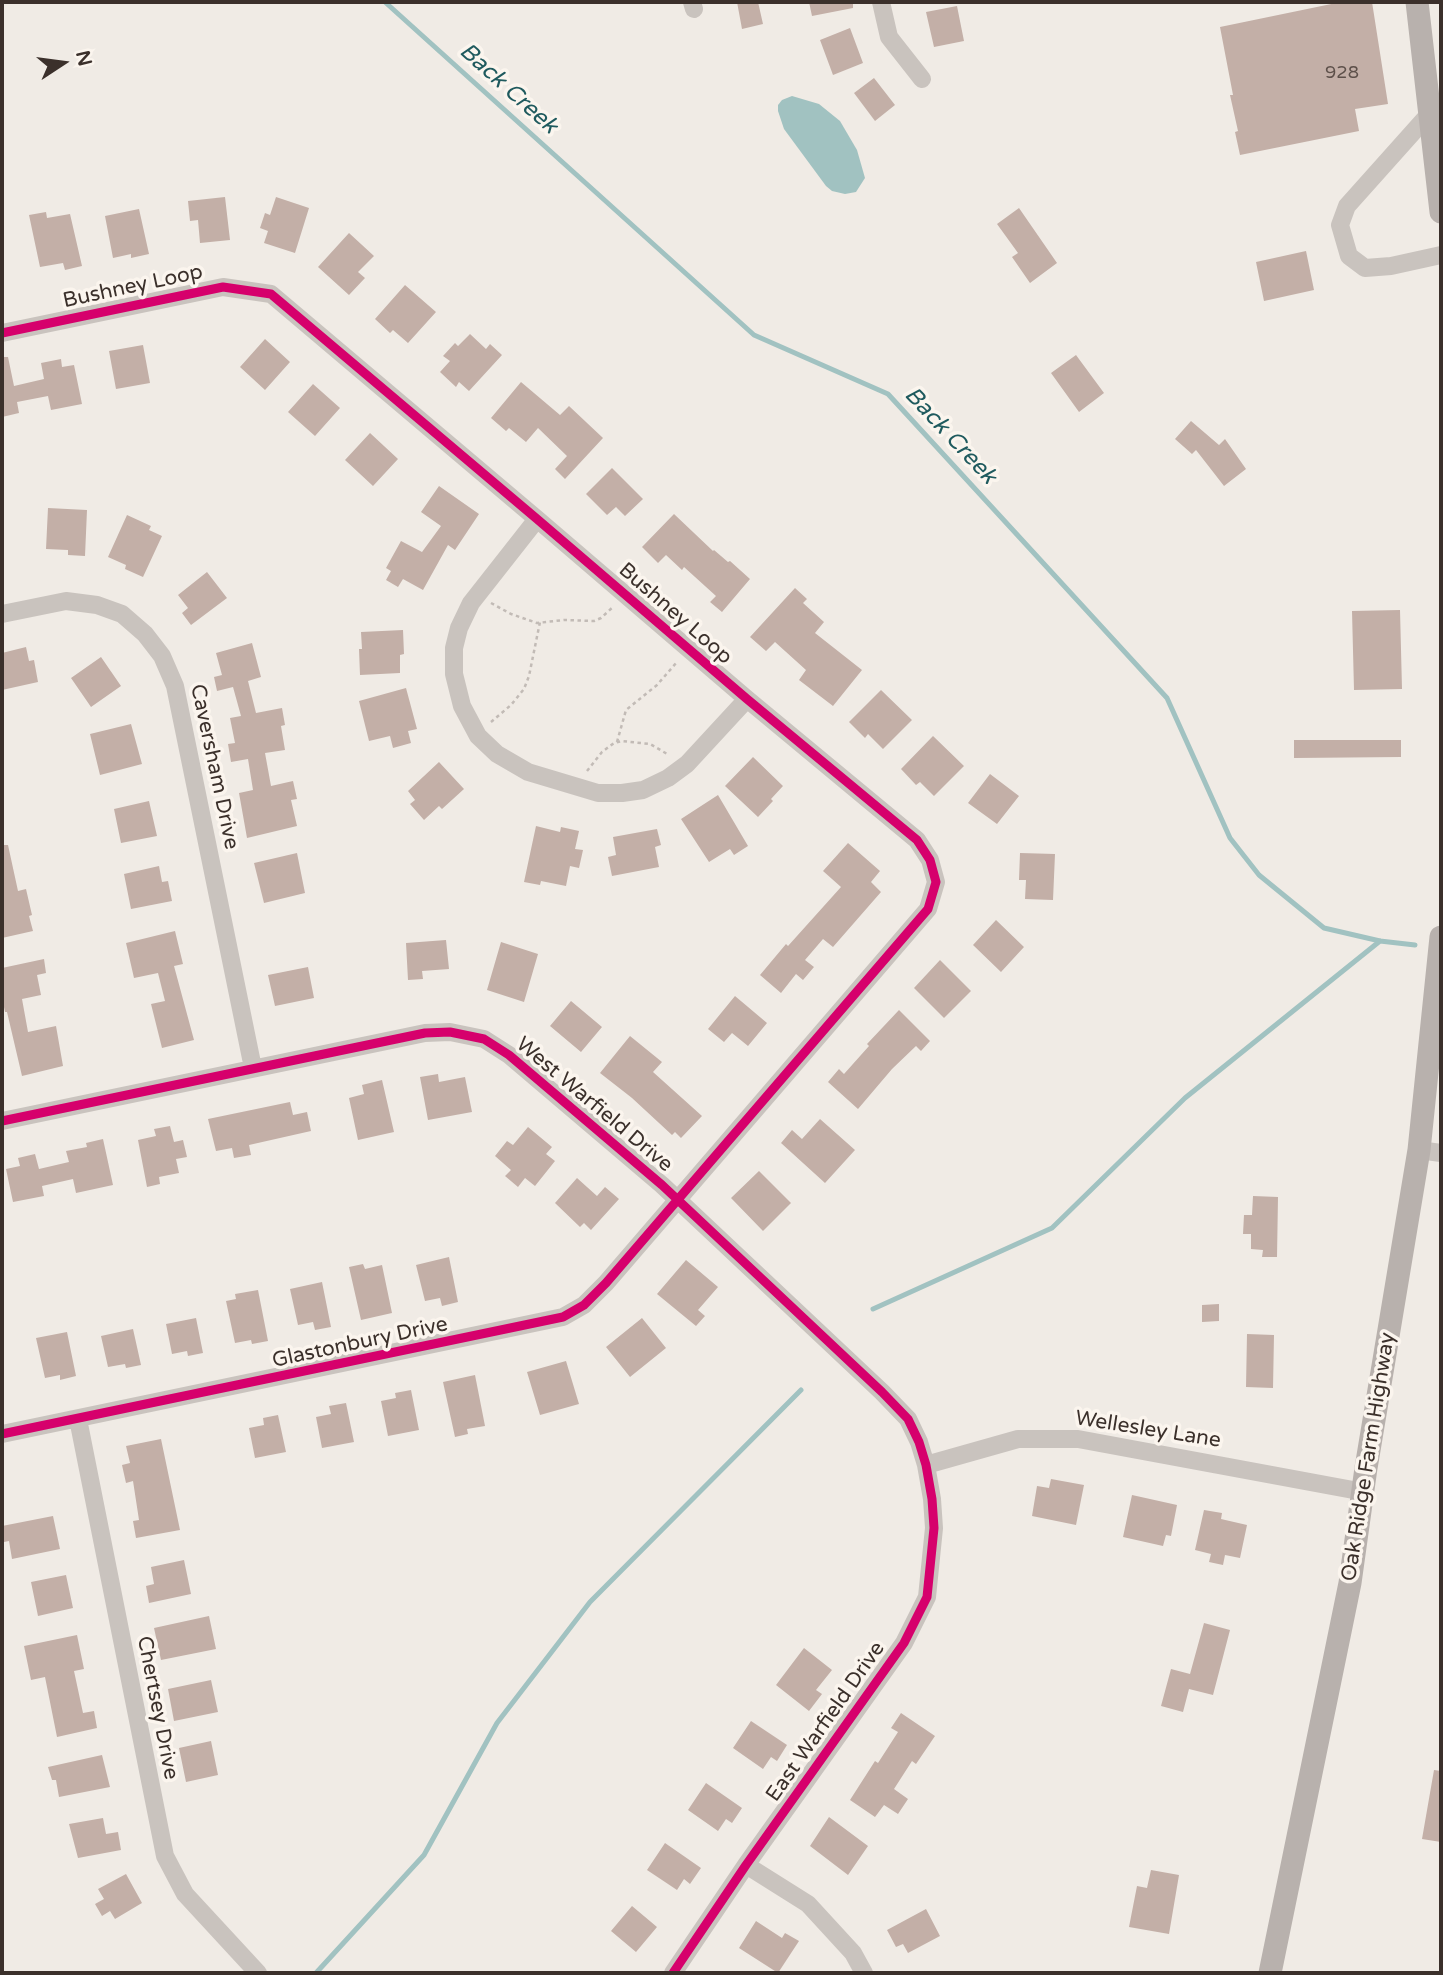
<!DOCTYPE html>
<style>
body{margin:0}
#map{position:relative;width:1443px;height:1975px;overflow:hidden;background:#f0ebe5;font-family:"Varela Round",sans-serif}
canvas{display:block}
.frame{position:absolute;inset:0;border:4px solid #3b302b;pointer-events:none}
.north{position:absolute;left:28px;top:28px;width:70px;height:70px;-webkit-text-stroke:5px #fbf5ee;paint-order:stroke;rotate:77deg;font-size:19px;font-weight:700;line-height:28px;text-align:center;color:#3b302b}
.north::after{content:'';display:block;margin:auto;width:24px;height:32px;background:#3b302b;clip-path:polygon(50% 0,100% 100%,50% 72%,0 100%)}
</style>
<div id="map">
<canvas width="1443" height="1975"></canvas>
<div class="frame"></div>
<div class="north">N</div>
</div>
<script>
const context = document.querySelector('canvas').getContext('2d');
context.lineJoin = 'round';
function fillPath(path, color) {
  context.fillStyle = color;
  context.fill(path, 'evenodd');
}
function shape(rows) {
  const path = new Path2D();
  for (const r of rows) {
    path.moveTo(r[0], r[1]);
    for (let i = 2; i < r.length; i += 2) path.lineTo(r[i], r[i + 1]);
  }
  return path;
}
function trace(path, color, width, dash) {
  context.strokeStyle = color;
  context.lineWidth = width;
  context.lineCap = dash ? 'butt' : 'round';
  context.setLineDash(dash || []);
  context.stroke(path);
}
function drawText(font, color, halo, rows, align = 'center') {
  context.font = font + ' "Varela Round",sans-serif';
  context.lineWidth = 7;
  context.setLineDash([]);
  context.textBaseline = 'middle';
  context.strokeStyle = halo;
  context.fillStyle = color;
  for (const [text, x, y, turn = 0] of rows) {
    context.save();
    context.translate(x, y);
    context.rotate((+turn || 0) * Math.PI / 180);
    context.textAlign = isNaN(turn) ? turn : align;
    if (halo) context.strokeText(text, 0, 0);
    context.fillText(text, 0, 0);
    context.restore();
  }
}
fillPath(shape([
 [792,96,819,104,840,121,857,150,865,178,856,192,845,194,832,191,826,186,784,129,778,111,778,105,782,100]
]), '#a1c2c1');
trace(shape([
 [385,2,754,335,888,394,1167,698,1230,838,1259,875,1324,928,1380,941,1415,945],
 [873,1309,1052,1228,1185,1098,1380,941],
 [316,1973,424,1855,497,1723,590,1602,801,1390]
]), '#a1c2c1', 5);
fillPath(shape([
 [737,2,758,2,763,24,742,29],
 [809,2,853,2,853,8,812,16],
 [1341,2,1372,2,1388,104,1355,109,1359,131,1240,155,1235,132,1238,131,1230,95,1233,95,1220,27],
 [957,6,964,41,934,47,926,12],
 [850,28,863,63,833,75,820,40],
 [874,78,895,105,875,121,854,93],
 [225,197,230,240,200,243,198,220,190,221,188,201],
 [276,197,309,208,295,253,264,243,268,231,260,228,265,213,270,215],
 [1019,208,1057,263,1030,283,1012,257,1018,253,997,224],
 [139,209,149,254,131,258,131,254,113,258,105,216],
 [46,212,47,218,70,214,82,266,65,270,63,263,40,267,29,215],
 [349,233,374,256,358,272,365,278,349,295,318,267],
 [1306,251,1314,290,1264,301,1256,262],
 [405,285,436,312,408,343,393,330,390,333,375,319],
 [470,334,486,349,490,344,502,355,469,391,459,382,456,387,440,372,450,361,443,356,455,343,458,346],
 [265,339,290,362,265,390,240,367],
 [143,345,150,383,116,389,109,351],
 [1076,355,1104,393,1079,412,1051,373],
 [2,357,8,357,14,386,44,379,41,363,61,359,62,367,74,365,82,404,51,410,48,396,17,402,19,413,2,417],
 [521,382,560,415,569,406,603,438,565,479,555,469,567,456,538,428,526,442,509,428,506,431,491,418],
 [313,384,340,408,315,436,288,412],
 [1191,421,1219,445,1225,439,1246,469,1224,486,1196,450,1192,454,1175,439],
 [370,433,398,459,373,486,345,460],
 [612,468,643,499,625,516,616,507,607,515,586,494],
 [439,486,479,514,455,550,448,545,423,590,403,579,398,587,386,580,391,571,386,568,401,541,422,552,441,526,421,512],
 [48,508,87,510,85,556,68,555,68,550,46,549],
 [674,514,713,551,714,550,728,562,730,561,750,579,722,612,710,602,716,596,684,567,682,570,666,555,658,563,642,547],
 [127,515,151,526,149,530,162,536,143,577,125,569,126,565,108,557],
 [207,572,227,598,191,625,182,613,188,608,178,595],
 [795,588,807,599,803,603,824,622,815,633,862,670,833,706,799,680,806,670,775,642,766,651,750,637],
 [1400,610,1402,689,1354,690,1352,611],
 [403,630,404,654,400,655,400,673,360,675,359,649,362,649,361,632],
 [252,643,261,677,248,681,256,713,282,708,285,725,281,726,285,750,265,753,271,786,293,781,297,799,291,800,297,826,247,838,239,793,253,790,248,759,231,762,228,744,235,743,230,718,241,716,233,687,217,691,214,677,222,675,216,653],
 [26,647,29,661,34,660,38,682,2,690,2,653],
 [101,657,121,686,91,707,71,678],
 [406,688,417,729,408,731,411,743,393,748,390,736,369,741,359,701],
 [881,690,912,720,883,749,868,734,865,738,849,722],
 [131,724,142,764,100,775,90,734],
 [933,736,964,766,934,796,920,782,916,785,901,769],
 [1294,740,1401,740,1401,757,1294,758],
 [753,757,783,786,771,799,773,801,758,817,725,786],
 [439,762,464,789,442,809,439,806,424,820,410,804,415,800,408,791],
 [990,774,1019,796,997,824,968,803],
 [718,795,748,846,734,855,730,849,709,862,681,819],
 [149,801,157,836,121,843,114,809],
 [536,826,560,832,561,827,579,831,575,849,583,850,579,868,570,866,566,886,541,881,540,885,524,882],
 [657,829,661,845,655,847,659,867,612,876,608,857,616,855,613,837],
 [848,843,880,871,871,882,881,892,833,947,823,939,805,960,814,967,803,980,796,974,781,993,760,975,786,944,788,946,841,887,823,871],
 [2,845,8,845,18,891,26,889,32,915,29,916,33,931,2,938],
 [297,853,305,893,264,903,254,863],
 [1020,853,1055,854,1053,900,1025,899,1026,880,1019,880],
 [159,866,162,882,168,881,172,901,131,909,124,874],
 [996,920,1024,947,1001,972,973,945],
 [175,931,183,964,174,966,194,1040,162,1048,151,1004,165,1001,158,973,134,978,126,943],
 [446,940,449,969,422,971,423,979,408,980,406,943],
 [501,942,538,954,524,1002,487,990],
 [44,959,46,973,37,975,41,995,22,999,28,1032,56,1026,63,1066,22,1076,7,1012,5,1012,2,997,2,968],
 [940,960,971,991,944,1018,914,988],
 [308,967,314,998,275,1006,268,975],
 [735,996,767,1023,748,1046,732,1033,724,1042,708,1029],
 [571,1001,602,1027,581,1052,550,1026],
 [899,1010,930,1041,921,1051,916,1046,892,1069,858,1109,828,1082,839,1069,844,1074,869,1046,867,1044],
 [630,1036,662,1062,653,1072,702,1116,681,1138,675,1132,672,1135,632,1098,600,1073],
 [438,1074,439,1082,465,1077,472,1112,428,1120,420,1077],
 [382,1080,394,1132,358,1140,349,1098,364,1094,362,1085],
 [290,1102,293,1115,307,1112,311,1131,249,1145,251,1155,234,1158,232,1148,216,1151,208,1119],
 [820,1119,855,1150,825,1183,781,1143,792,1130,802,1139],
 [170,1126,174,1142,183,1140,187,1157,176,1159,179,1173,159,1177,160,1184,147,1187,138,1140,156,1136,154,1129],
 [528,1127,552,1147,546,1154,555,1161,535,1186,525,1178,518,1187,505,1176,511,1170,495,1156,507,1141,513,1145],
 [103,1139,113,1185,76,1193,73,1179,42,1186,44,1196,13,1202,6,1169,20,1166,18,1158,35,1154,39,1169,69,1162,66,1151,87,1147,86,1143],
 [759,1171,791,1203,763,1231,731,1198],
 [577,1178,597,1196,605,1187,619,1199,591,1230,584,1223,580,1227,555,1203],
 [1253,1196,1278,1197,1277,1257,1262,1257,1263,1250,1251,1249,1251,1234,1243,1234,1244,1215,1252,1215],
 [449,1257,458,1302,442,1306,440,1298,425,1301,416,1265],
 [686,1260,718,1287,698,1310,705,1316,696,1326,657,1294],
 [363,1264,365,1269,382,1265,392,1313,361,1320,349,1267],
 [322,1282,331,1327,315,1330,313,1322,298,1325,290,1289],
 [258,1290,268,1341,252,1344,251,1340,235,1343,226,1301,236,1299,235,1294],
 [1219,1304,1219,1321,1202,1322,1202,1305],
 [196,1318,203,1353,188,1356,187,1351,172,1354,166,1324],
 [642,1318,666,1348,630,1377,606,1347],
 [133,1329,141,1365,126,1368,125,1364,108,1367,101,1336],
 [67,1332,76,1376,60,1380,60,1375,45,1378,36,1338],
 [1247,1334,1274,1335,1273,1388,1246,1387],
 [566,1361,579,1404,540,1415,527,1372],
 [475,1375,485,1426,467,1429,468,1434,455,1437,443,1382],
 [411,1390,419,1430,388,1436,381,1401,396,1398,395,1393],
 [346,1403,354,1442,322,1448,316,1417,331,1414,329,1406],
 [278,1415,286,1452,255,1458,249,1428,264,1425,263,1418],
 [161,1439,180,1530,136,1538,133,1521,139,1520,133,1481,126,1483,122,1465,130,1463,126,1446],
 [1051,1479,1084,1485,1076,1525,1032,1516,1037,1486,1049,1488],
 [1132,1495,1177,1505,1171,1536,1166,1535,1163,1546,1123,1537],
 [1204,1510,1222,1513,1221,1519,1247,1525,1240,1558,1225,1555,1223,1565,1209,1562,1211,1554,1195,1550],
 [53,1516,60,1549,12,1559,9,1541,4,1542,2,1526],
 [184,1560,191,1594,149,1603,146,1586,154,1584,151,1567],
 [66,1575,73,1608,38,1616,31,1582],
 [209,1616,216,1649,161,1660,154,1628],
 [1204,1623,1230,1630,1213,1695,1189,1689,1183,1712,1161,1706,1171,1669,1190,1674],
 [77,1635,84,1669,74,1671,83,1713,94,1711,97,1728,57,1737,45,1677,31,1680,24,1646],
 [804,1648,832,1670,816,1690,822,1694,809,1711,776,1685],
 [211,1680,218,1712,174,1721,168,1689],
 [901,1713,935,1736,916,1764,912,1761,894,1789,908,1799,898,1814,884,1805,875,1817,850,1800,875,1761,878,1763,898,1732,891,1728],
 [751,1721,787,1745,777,1761,771,1757,763,1769,733,1748],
 [211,1741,218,1775,186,1782,179,1748],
 [102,1755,110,1787,59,1797,56,1780,52,1780,48,1767],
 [1434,1770,1441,1771,1441,1842,1422,1839],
 [706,1783,742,1808,732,1823,726,1819,718,1831,688,1810],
 [829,1817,868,1846,848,1875,810,1846],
 [103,1818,106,1834,118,1832,121,1850,78,1858,69,1824],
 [665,1843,701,1868,690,1884,684,1879,677,1890,647,1870],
 [1151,1870,1179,1875,1169,1934,1129,1927,1137,1886,1147,1888],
 [126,1874,142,1903,115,1919,110,1911,102,1916,95,1904,104,1899,98,1889],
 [632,1906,657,1927,636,1952,611,1931],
 [926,1909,940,1936,908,1953,903,1944,896,1947,887,1930],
 [756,1921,782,1938,785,1933,799,1941,778,1973,739,1948]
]), '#c3afa7');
trace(shape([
 [491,603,511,614,537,623,564,620,594,621,601,618,613,607],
 [491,722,511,705,524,689,529,676,540,622],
 [617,742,626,710,657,685,677,662],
 [587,771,602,752,614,743,622,741,650,744,669,755]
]), '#c2bbb6', 2.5, [3.5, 3.5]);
trace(shape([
 [692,2,694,9],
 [881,2,889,37,922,79],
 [1431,112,1347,206,1340,225,1349,256,1365,268,1391,266,1441,255],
 [2,333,223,287,271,294,537,519,747,699,917,840,930,860,936,882,928,909,606,1283,584,1305,563,1317,2,1434],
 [537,519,471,603,459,628,454,648,454,674,462,706,478,736,497,754,528,772,598,793,622,793,643,790,668,778,687,764,747,699],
 [2,614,66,601,97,605,122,614,145,634,162,656,175,686,253,1068],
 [2,1121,425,1033,450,1032,484,1039,509,1055,662,1185,882,1392,908,1419,919,1442,926,1465,932,1499,934,1528,927,1597,904,1643,746,1865,673,1973],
 [1419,1150,1441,1153],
 [78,1419,165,1856,185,1894,258,1973],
 [926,1465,1018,1439,1078,1439,1364,1492],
 [746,1865,808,1904,853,1953,864,1973]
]), '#c9c3be', 18);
trace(shape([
 [1417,2,1441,212],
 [1270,1973,1350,1583,1366,1468,1419,1150,1441,937]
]), '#b8b1ad', 23);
trace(shape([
 [2,333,223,287,271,294,537,519,747,699,917,840,930,860,936,882,928,909,606,1283,584,1305,563,1317,2,1434],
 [2,1121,425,1033,450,1032,484,1039,509,1055,662,1185,882,1392,908,1419,919,1442,926,1465,932,1499,934,1528,927,1597,904,1643,746,1865,673,1973]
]), '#d6006c', 9);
drawText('18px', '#5d504a', null, [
 ["928",1342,73]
]);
drawText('21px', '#3b302b', '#fbf5ee', [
 ["Bushney Loop",133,287,-12],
 ["Bushney Loop",675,614,41],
 ["Caversham Drive",214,767,78],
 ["West Warfield Drive",594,1105,40],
 ["Glastonbury Drive",360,1343,-12],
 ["Wellesley Lane",1148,1430,9],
 ["Oak Ridge Farm Highway",1369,1457,-81],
 ["Chertsey Drive",157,1708,79],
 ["East Warfield Drive",826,1722,-55]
]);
drawText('italic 23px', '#1f5a5e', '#fbf5ee', [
 ["Back Creek",508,89,42],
 ["Back Creek",950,436,47]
]);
</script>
